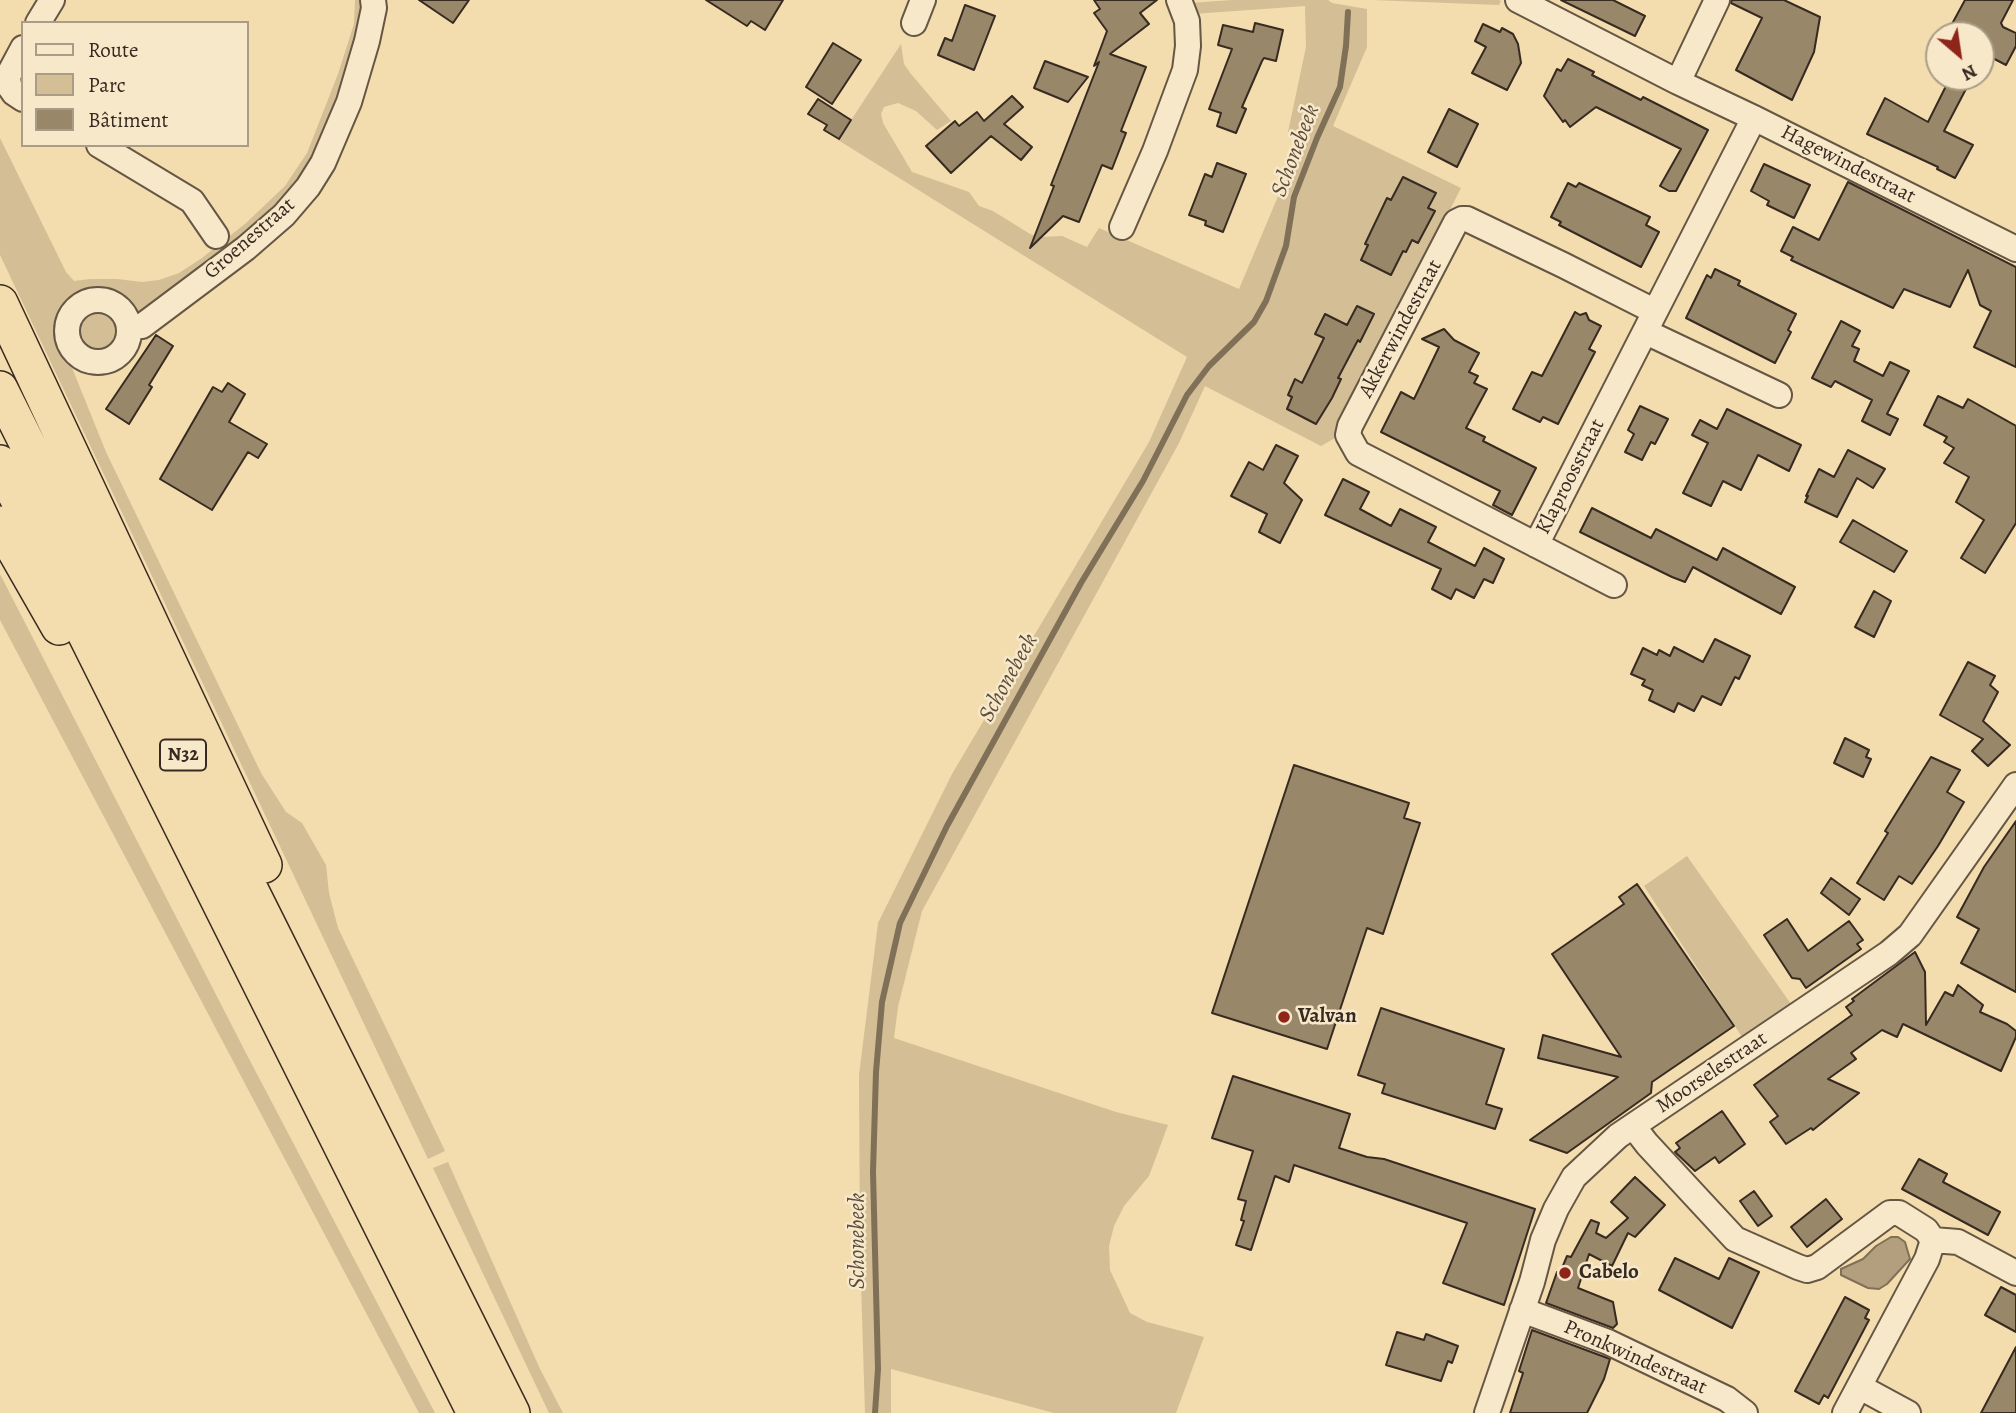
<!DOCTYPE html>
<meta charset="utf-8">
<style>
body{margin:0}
#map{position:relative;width:2016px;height:1413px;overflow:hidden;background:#f3dcad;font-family:Alegreya,serif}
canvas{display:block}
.legend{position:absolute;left:21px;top:21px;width:228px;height:126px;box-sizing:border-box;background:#f7e8ca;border:2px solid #aa9c86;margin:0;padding:9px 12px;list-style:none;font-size:21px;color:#372a21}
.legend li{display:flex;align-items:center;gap:14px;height:35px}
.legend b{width:35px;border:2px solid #aa9c86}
.north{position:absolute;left:1925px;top:21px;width:70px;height:70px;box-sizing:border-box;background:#f7e8ca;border:2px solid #aa9c86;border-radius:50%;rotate:151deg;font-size:19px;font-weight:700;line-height:28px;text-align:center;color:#372a21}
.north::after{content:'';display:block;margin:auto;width:24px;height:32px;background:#8f2418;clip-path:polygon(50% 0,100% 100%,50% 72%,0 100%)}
</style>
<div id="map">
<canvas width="2016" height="1413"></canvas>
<ul class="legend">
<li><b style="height:9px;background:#f7e8ca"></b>Route</li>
<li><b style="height:19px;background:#d3be95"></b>Parc</li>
<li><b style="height:19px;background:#99876a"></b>Bâtiment</li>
</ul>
<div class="north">N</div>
</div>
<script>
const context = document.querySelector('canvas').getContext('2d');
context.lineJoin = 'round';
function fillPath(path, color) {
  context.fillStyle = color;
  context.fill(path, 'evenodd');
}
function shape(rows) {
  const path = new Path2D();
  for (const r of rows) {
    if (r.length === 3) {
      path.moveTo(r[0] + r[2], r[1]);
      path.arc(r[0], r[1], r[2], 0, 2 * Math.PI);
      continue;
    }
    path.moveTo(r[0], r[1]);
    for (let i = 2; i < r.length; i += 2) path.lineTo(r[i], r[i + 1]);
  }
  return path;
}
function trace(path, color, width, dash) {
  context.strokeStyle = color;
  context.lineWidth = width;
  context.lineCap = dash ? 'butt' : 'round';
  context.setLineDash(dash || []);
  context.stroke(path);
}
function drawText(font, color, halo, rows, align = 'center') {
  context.font = font + ' Alegreya,serif';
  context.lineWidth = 5;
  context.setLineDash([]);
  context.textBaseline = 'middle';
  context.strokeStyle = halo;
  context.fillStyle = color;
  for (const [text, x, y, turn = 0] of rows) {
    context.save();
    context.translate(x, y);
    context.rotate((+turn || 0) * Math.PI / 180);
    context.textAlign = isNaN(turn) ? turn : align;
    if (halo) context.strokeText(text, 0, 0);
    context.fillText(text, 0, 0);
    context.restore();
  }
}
fillPath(shape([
 [355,0,367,0,332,134,281,211,144,313,133,311,118,298,101,292,81,298,69,307,61,317,62,343,106,452,261,773,286,812,302,823,326,865,329,893,338,928,445,1151,428,1159,0,255,0,138,66,272,74,281,90,279,117,279,142,282,159,280,179,273,202,258,246,223,285,186,307,153,338,74,354,24],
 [1232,0,1328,0,1332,3,1367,9,1367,47,1333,126,1461,188,1335,438,1321,446,1205,386,1179,443,922,911,898,1007,894,1038,1116,1112,1168,1125,1149,1176,1124,1206,1114,1226,1109,1246,1110,1270,1130,1313,1147,1322,1204,1337,1176,1413,1054,1413,891,1369,891,1413,865,1413,860,1249,859,1075,878,923,952,774,1149,442,1187,357,838,140,901,44,904,64,911,74,951,121,937,130,916,111,898,103,884,107,881,114,883,123,912,172,969,192,979,206,993,211,1030,234,1041,237,1062,236,1087,247,1099,228,1239,289,1303,137,1288,132,1306,47,1305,6,1193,14,1190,3],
 [1372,0,1499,0,1501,1,1499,5],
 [97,332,22],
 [0,574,247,1055,435,1413,419,1413,0,620],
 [1687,856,1791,1004,1742,1037,1644,886],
 [448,1162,540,1369,563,1413,549,1413,433,1168]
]), '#d3be95');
const water = shape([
 [1891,1237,1898,1237,1905,1242,1910,1259,1887,1284,1879,1289,1868,1288,1841,1275,1841,1269,1863,1259,1876,1246,1891,1237]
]);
fillPath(water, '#b39f7d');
trace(water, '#817058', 2);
trace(shape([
 [875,1413,878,1369,873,1172,876,1072,882,1002,900,923,947,826,1081,583,1143,481,1187,395,1209,366,1254,322,1266,301,1286,246,1294,197,1317,138,1340,87,1346,46,1348,12]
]), '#817058', 6);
const building = shape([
 [419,0,469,0,453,23,419,0],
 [706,0,783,0,765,30,751,21,747,26,706,0],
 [1094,0,1157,0,1140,13,1149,24,1110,54,1146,67,1121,131,1126,133,1112,169,1102,165,1079,222,1063,216,1030,248,1054,186,1051,185,1099,62,1094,66,1107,31,1094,13,1100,9,1094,0],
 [1561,0,1613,0,1645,16,1635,36,1561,0],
 [1732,0,1784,0,1820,17,1814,52,1792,100,1736,70,1762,18,1731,3,1732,0],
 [1965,0,2013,0,2001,23,2003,27,2016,33,2016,46,2006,65,1981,52,1981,35,1946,35,1965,0],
 [965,5,995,16,974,70,938,55,945,38,952,41,965,5],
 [1255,23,1283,30,1276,61,1264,58,1262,61,1242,107,1246,109,1236,133,1217,126,1221,113,1209,109,1232,49,1218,45,1223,25,1253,32,1255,23],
 [1483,24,1500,32,1502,28,1513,34,1518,44,1521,63,1507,90,1472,73,1486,47,1475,41,1483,24],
 [833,43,861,60,832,104,806,87,833,43],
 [1568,59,1594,72,1592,75,1641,100,1643,97,1708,130,1676,191,1669,191,1660,186,1681,149,1596,107,1570,127,1565,120,1563,122,1544,96,1557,69,1561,71,1568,59],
 [1045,61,1088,77,1068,102,1034,88,1045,61],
 [1950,78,1967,87,1944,131,1973,145,1955,178,1937,169,1938,167,1867,134,1885,98,1928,122,1950,78],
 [1012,96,1023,107,1004,124,1032,147,1021,160,991,136,951,173,926,146,955,121,959,126,977,112,984,121,1012,96],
 [818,99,851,120,839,139,824,130,827,125,808,114,818,99],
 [1449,109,1478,124,1457,167,1428,152,1449,109],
 [1217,163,1246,174,1223,232,1205,225,1206,221,1189,215,1205,174,1212,177,1217,163],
 [1764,164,1810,185,1794,218,1767,205,1769,201,1751,191,1764,164],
 [1403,177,1436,193,1428,208,1435,211,1418,243,1412,240,1406,252,1403,251,1391,275,1361,260,1368,245,1365,244,1387,198,1391,200,1403,177],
 [1848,182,2016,267,2016,367,1974,347,1991,311,1980,305,1968,270,1950,307,1904,289,1893,308,1791,260,1793,257,1781,251,1793,227,1819,240,1848,182],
 [1568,183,1576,187,1579,183,1650,217,1646,225,1659,232,1641,267,1559,225,1561,222,1551,217,1568,183],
 [1715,269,1740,281,1738,285,1796,314,1788,330,1791,332,1775,363,1686,318,1707,275,1711,278,1715,269],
 [1357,306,1374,314,1360,342,1358,340,1338,378,1341,379,1332,398,1316,424,1287,409,1292,397,1288,395,1295,379,1302,383,1324,338,1315,334,1325,314,1347,325,1357,306],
 [1575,312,1580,315,1586,313,1589,320,1601,326,1589,349,1595,352,1558,424,1543,417,1540,422,1513,409,1532,372,1542,376,1575,312],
 [1841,321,1860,331,1852,346,1859,349,1854,361,1883,376,1890,362,1909,371,1887,414,1898,419,1890,435,1862,421,1872,400,1835,381,1831,387,1812,378,1841,321],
 [1444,329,1454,340,1479,353,1469,372,1478,376,1474,383,1487,389,1466,428,1485,437,1483,441,1536,468,1512,515,1493,505,1500,491,1381,432,1401,392,1414,399,1439,347,1422,339,1444,329],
 [156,335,173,346,149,385,152,387,129,424,106,409,156,335],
 [228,383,245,394,229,422,267,444,258,458,248,452,212,510,160,479,213,387,222,392,228,383],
 [1938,396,1963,408,1968,399,2016,426,2016,523,1985,573,1961,558,1984,520,1956,502,1969,477,1944,463,1954,448,1944,442,1947,437,1924,425,1938,396],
 [1640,406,1668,419,1655,444,1651,442,1642,460,1625,452,1634,434,1628,430,1640,406],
 [1727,409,1801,445,1789,471,1758,455,1741,490,1723,481,1711,506,1683,493,1708,443,1692,435,1700,420,1717,429,1727,409],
 [1276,445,1298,456,1284,483,1302,500,1280,543,1259,532,1267,514,1231,496,1249,462,1263,470,1276,445],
 [1848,450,1885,469,1873,488,1857,478,1837,517,1805,502,1808,496,1806,496,1819,469,1834,477,1848,450],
 [1343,479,1369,492,1360,509,1391,526,1400,509,1436,527,1428,542,1475,566,1484,548,1504,559,1493,583,1484,579,1474,598,1456,589,1451,599,1432,589,1441,569,1325,515,1343,479],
 [1592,508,1651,538,1656,529,1717,560,1723,548,1795,587,1781,614,1693,567,1685,582,1672,577,1580,532,1592,508],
 [1853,520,1907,551,1894,572,1840,542,1853,520],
 [1874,591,1891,601,1874,637,1855,627,1874,591],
 [1715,639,1750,656,1739,679,1735,677,1721,705,1702,696,1694,711,1678,703,1674,712,1649,700,1653,690,1642,685,1645,680,1631,674,1643,648,1657,655,1659,650,1670,656,1674,647,1703,662,1715,639],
 [1968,662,1995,676,1990,685,1998,692,1983,721,2010,745,1988,766,1972,751,1983,739,1940,715,1968,662],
 [1845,738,1869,750,1866,757,1871,759,1863,777,1834,763,1845,738],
 [1931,757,1960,770,1947,792,1964,802,1938,846,1912,884,1899,876,1884,900,1857,883,1888,833,1885,831,1931,757],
 [1294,765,1409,803,1404,818,1420,823,1383,934,1367,928,1327,1049,1212,1013,1294,765],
 [2016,821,2016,992,1961,963,1979,929,1957,917,1984,867,2016,821],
 [1831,878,1860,899,1849,915,1821,893,1831,878],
 [1637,884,1734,1026,1652,1082,1651,1093,1567,1153,1530,1140,1618,1077,1538,1058,1543,1035,1621,1057,1552,954,1624,904,1619,897,1637,884],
 [1787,919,1808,951,1849,921,1863,940,1857,944,1861,949,1806,988,1800,979,1792,978,1764,935,1787,919],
 [1915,952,1925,972,1926,1025,1945,992,1953,996,1958,985,1983,1005,1980,1012,2007,1024,2016,1031,2016,1037,2001,1071,1903,1024,1897,1037,1882,1030,1851,1053,1856,1059,1828,1079,1859,1093,1813,1130,1811,1128,1786,1144,1770,1122,1778,1116,1754,1085,1852,1015,1846,1007,1854,1001,1852,999,1915,952],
 [1381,1008,1504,1049,1486,1104,1502,1109,1495,1129,1382,1093,1385,1084,1358,1075,1381,1008],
 [1233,1076,1350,1114,1339,1148,1367,1157,1384,1159,1535,1209,1504,1305,1443,1283,1467,1223,1294,1165,1289,1182,1275,1176,1251,1250,1236,1245,1244,1221,1241,1220,1246,1201,1238,1199,1253,1151,1212,1138,1233,1076],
 [1722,1111,1745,1144,1719,1163,1715,1157,1695,1171,1675,1152,1680,1148,1676,1143,1722,1111],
 [1919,1159,1947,1174,1943,1182,2000,1212,1988,1235,1902,1189,1919,1159],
 [1635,1177,1665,1205,1635,1237,1628,1233,1612,1266,1589,1254,1578,1288,1613,1302,1617,1324,1613,1328,1546,1303,1557,1272,1560,1273,1567,1256,1571,1257,1591,1220,1599,1223,1596,1233,1606,1238,1628,1218,1611,1202,1635,1177],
 [1754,1191,1772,1216,1758,1226,1740,1201,1754,1191],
 [1826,1199,1842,1219,1807,1247,1791,1227,1826,1199],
 [1675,1258,1719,1279,1729,1258,1759,1272,1732,1328,1659,1290,1675,1258],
 [2001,1287,2016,1295,2016,1332,1985,1315,2001,1287],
 [1845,1297,1869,1310,1865,1318,1869,1320,1828,1398,1824,1395,1819,1404,1795,1391,1845,1297],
 [1532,1330,1610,1359,1604,1379,1587,1413,1510,1413,1523,1373,1519,1371,1532,1330],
 [1397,1332,1424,1340,1426,1334,1458,1346,1452,1363,1448,1361,1441,1381,1386,1365,1397,1332],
 [2016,1347,2016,1413,1981,1413,2016,1347]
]);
fillPath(building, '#99876a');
trace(building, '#372a21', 2);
const minor = shape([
 [1518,0,1678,82,1754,118,2016,249],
 [38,23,52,0],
 [914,23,923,0],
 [23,48,8,76,9,86,14,93,23,99],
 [1678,82,1717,0],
 [99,145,192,201,216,236],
 [1122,227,1155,151,1185,70,1188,46,1187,21,1179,0],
 [98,331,31],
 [129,327,142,326,246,248,284,215,308,187,323,163,349,102,367,41,374,8,373,0],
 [1646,332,1779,395],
 [1536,545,1754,118],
 [1614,585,1358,453,1348,435,1350,426,1456,222,1462,219,1467,219,1563,265,1654,311],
 [1633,1126,1647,1144,1735,1239,1798,1267,1807,1270,1817,1267,1890,1213,1899,1213,1926,1230,1933,1240,1927,1259,1845,1413],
 [1933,1240,1958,1242,2016,1273],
 [1522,1310,1608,1342,1727,1399,1745,1413],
 [1860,1387,1908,1413],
 [1487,1413,1532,1282,1543,1240,1556,1209,1574,1177,1618,1136,1889,953,1910,935,2016,785]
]);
const highway = shape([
 [0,303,264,865],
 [0,389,512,1413],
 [0,463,475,1413],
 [0,524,59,627]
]);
trace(minor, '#665644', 28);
trace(highway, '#372a21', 38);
trace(minor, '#f7e8ca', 24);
trace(highway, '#f3dcad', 35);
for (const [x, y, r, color] of [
 [1284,1017,7,"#8f2418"],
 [1565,1273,7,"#8f2418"]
]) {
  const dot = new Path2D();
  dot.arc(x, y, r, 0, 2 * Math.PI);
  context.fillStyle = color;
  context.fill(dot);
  trace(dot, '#f7e8ca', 2.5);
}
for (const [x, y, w] of [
 [183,755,46]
]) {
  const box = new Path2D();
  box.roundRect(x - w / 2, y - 15.5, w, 31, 5);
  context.fillStyle = '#f7e8ca';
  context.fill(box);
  trace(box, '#372a21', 2);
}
drawText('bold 19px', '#372a21', null, [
 ["N32",183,755]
]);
drawText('21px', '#372a21', '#f7e8ca', [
 ["Hagewindestraat",1848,165,27],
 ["Groenestraat",250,239,-41],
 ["Akkerwindestraat",1401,329,-62],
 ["Klaproosstraat",1571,477,-63],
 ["Moorselestraat",1712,1073,-34],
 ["Pronkwindestraat",1635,1358,24]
]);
drawText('bold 21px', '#372a21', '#f7e8ca', [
 ["Valvan",1298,1017],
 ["Cabelo",1579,1273]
], 'left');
drawText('italic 23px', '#5c4d3d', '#f7e8ca', [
 ["Schonebeek",1296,151,-69],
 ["Schonebeek",1009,678,-61],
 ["Schonebeek",858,1241,-90]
]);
</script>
